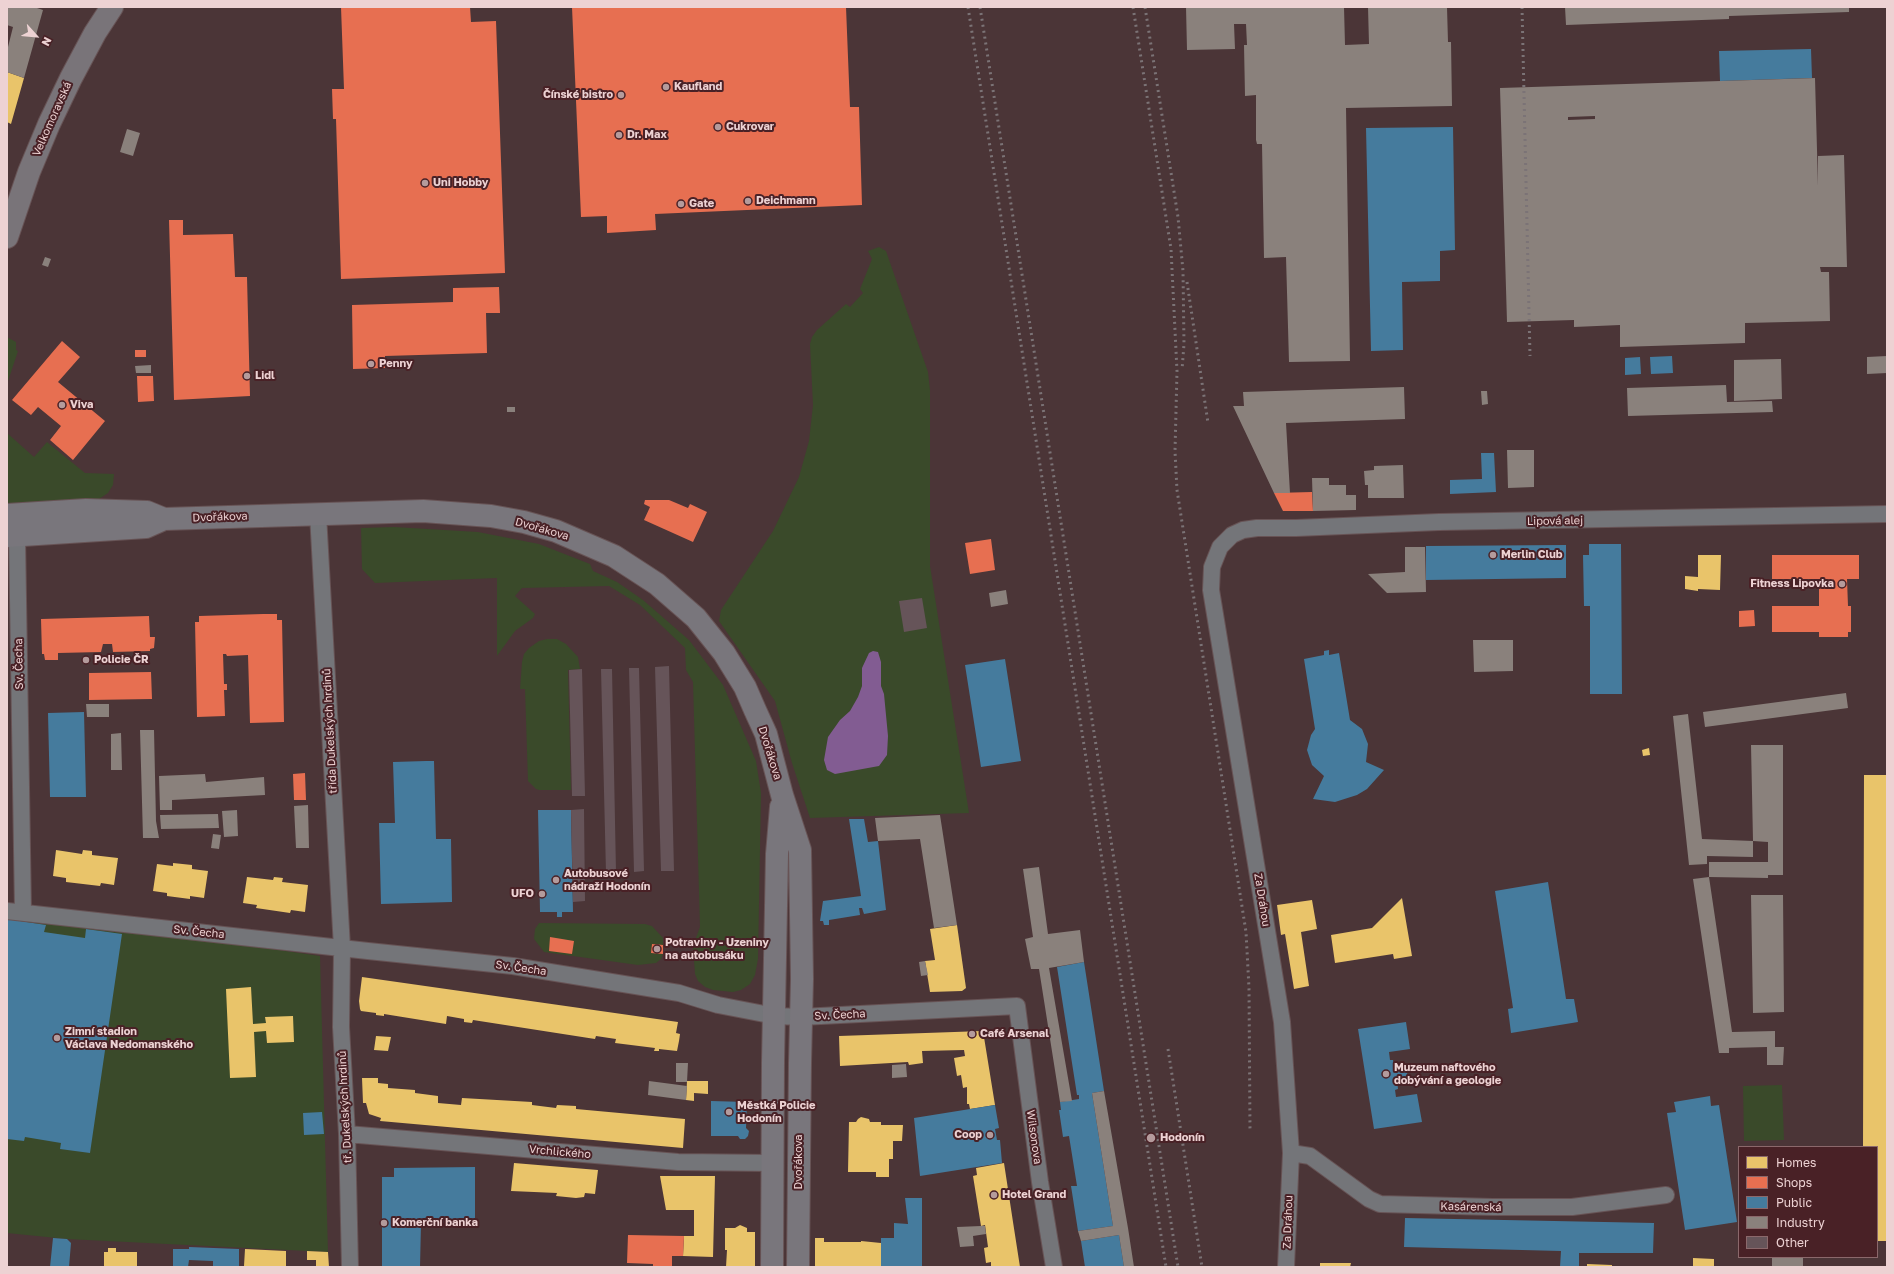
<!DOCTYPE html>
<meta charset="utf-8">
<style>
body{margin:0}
#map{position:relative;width:1894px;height:1274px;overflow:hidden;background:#4b3537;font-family:"Golos Text",sans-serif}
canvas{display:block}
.frame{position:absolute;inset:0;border:8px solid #edd2d3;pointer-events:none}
.legend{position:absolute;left:1738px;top:1146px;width:140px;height:112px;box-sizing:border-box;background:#492126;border:1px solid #8b686b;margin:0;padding:5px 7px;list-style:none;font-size:12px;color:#edd2d3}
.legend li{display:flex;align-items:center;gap:8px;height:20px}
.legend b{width:20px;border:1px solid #8b686b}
.north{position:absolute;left:16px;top:16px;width:40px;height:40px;-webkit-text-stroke:3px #492126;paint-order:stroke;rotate:117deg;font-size:11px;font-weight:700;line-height:16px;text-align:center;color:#edd2d3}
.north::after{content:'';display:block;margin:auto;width:14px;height:18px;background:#edd2d3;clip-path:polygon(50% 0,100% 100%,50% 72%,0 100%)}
</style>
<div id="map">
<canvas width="1894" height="1274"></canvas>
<div class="frame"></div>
<ul class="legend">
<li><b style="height:11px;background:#e9c46a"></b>Homes</li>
<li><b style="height:11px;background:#e76f51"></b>Shops</li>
<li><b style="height:11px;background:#457b9d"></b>Public</li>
<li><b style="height:11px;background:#8a817c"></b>Industry</li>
<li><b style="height:11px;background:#665459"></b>Other</li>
</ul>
<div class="north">N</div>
</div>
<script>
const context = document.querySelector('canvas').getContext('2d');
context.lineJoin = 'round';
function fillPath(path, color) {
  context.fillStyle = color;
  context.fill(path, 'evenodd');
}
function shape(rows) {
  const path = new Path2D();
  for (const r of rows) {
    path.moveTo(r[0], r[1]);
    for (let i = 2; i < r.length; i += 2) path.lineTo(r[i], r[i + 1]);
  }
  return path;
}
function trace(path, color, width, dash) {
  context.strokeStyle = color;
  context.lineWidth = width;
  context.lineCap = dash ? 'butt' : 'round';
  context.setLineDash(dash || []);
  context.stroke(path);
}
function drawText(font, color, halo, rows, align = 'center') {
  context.font = font + ' "Golos Text",sans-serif';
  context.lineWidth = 4;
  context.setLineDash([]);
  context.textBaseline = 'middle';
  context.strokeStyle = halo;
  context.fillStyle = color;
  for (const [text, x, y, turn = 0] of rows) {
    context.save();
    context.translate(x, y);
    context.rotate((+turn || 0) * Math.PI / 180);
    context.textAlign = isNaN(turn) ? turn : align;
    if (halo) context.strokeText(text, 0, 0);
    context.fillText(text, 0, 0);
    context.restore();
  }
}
fillPath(shape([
 [879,247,886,251,928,372,930,390,930,566,969,813,810,818,792,763,775,701,719,621,721,610,773,531,799,477,809,441,813,405,810,344,812,337,817,330,846,304,850,307,863,293,860,289,872,259,868,251],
 [7,337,16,342,16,350,18,351,7,384],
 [7,433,34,457,47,442,85,473,114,474,113,485,108,493,96,501,7,503],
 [394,527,478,532,539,544,590,564,593,571,617,582,643,600,689,640,723,685,756,761,761,793,758,959,755,975,750,984,741,990,733,992,713,990,705,987,698,981,695,974,693,946,700,927,693,682,686,670,685,648,640,605,609,586,522,588,515,596,535,614,533,618,515,631,497,656,497,578,375,583,362,569,361,528],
 [547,639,557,639,566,644,578,657,580,669,568,670,571,790,539,790,536,789,528,781,525,689,520,689,522,662,524,654,529,648,539,641],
 [7,915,66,919,320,956,328,1252,67,1239,7,1233],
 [539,923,645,924,652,926,663,938,663,945,652,944,651,953,663,954,661,959,656,963,638,965,544,952,534,939,535,929],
 [1782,1085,1784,1140,1744,1141,1743,1086]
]), '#3a4a2a');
fillPath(shape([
 [873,651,878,652,881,662,881,686,884,694,888,736,887,755,879,766,835,774,827,770,824,760,828,737,840,720,850,711,858,697,862,686,862,668,869,653]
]), '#825c92');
fillPath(shape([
 [7,72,24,78,11,124,7,122],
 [1698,555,1721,555,1720,590,1698,589,1698,591,1685,589,1685,576,1698,577],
 [1649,748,1650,755,1643,756,1642,750],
 [1864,775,1887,775,1887,1241,1877,1241,1877,1147,1863,1147],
 [56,850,82,854,83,850,92,851,92,855,118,858,114,885,101,883,100,886,66,882,66,878,53,876],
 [173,863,192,865,192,869,208,871,204,898,190,896,190,899,167,896,167,893,153,891,157,864,173,866],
 [247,877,273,880,274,877,283,878,282,882,308,885,305,912,291,910,290,913,256,908,257,905,243,903],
 [1402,898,1412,956,1394,959,1393,954,1335,963,1331,935,1372,928],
 [1312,900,1317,929,1301,932,1309,986,1294,989,1285,934,1281,935,1277,905],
 [957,925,966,988,962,991,930,992,925,961,935,960,930,929],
 [362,977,678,1022,676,1033,680,1034,679,1041,677,1051,659,1049,659,1051,654,1051,655,1048,615,1043,616,1039,596,1036,595,1039,473,1020,472,1023,464,1022,464,1019,447,1016,446,1024,384,1014,384,1016,376,1015,376,1013,361,1011,360,1009,359,1001],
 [251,987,253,1024,266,1023,265,1017,293,1016,294,1042,267,1043,266,1031,254,1032,256,1077,230,1078,226,989],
 [983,1031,995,1105,970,1109,969,1104,967,1104,967,1087,963,1088,961,1075,957,1076,954,1058,965,1056,964,1050,922,1051,923,1063,909,1065,908,1062,840,1066,839,1036],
 [376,1036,391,1037,388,1051,374,1050],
 [362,1078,378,1078,378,1083,388,1084,388,1088,415,1090,415,1093,438,1096,438,1103,461,1105,462,1098,532,1102,532,1105,556,1108,557,1105,576,1106,576,1109,685,1119,683,1148,380,1121,381,1118,369,1114,366,1103,363,1103],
 [687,1081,708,1081,708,1094,694,1093,694,1101,686,1100],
 [861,1117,869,1119,870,1122,881,1122,881,1125,903,1125,902,1141,893,1141,893,1159,889,1159,889,1177,876,1177,876,1172,848,1172,849,1122,856,1122,858,1119],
 [514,1163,598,1170,595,1194,585,1193,584,1197,576,1198,556,1196,557,1193,511,1191],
 [1004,1163,1013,1222,1020,1267,991,1267,991,1262,986,1263,984,1248,988,1247,985,1225,981,1226,973,1176,977,1175,976,1168],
 [660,1176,715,1176,713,1257,683,1256,684,1236,694,1236,694,1210,666,1210],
 [740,1225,747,1228,747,1232,755,1232,755,1267,726,1267,727,1250,725,1250,725,1228,735,1228],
 [815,1238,824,1238,824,1242,861,1242,861,1241,881,1243,881,1267,815,1267],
 [108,1248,116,1248,116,1252,137,1252,137,1267,104,1267,104,1252,108,1252],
 [245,1249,286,1251,286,1267,244,1266],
 [307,1251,328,1252,329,1267,316,1267,316,1260,307,1260],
 [1693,1258,1714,1259,1714,1267,1693,1267],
 [1320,1263,1351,1263,1350,1267,1320,1267],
 [1587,1264,1612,1265,1612,1267,1587,1267]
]), '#e9c46a');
fillPath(shape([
 [341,7,470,7,471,22,496,21,505,273,341,279,336,119,333,119,332,89,344,89],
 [572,7,846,7,850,107,859,107,862,205,655,214,656,230,607,233,607,216,581,217],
 [169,220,183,220,183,235,233,234,235,277,247,277,250,396,174,400],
 [499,287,500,313,486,313,487,353,385,356,385,368,353,369,352,305,453,302,453,288],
 [62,341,80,357,58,382,105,421,73,460,50,440,61,426,38,407,31,415,12,400],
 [135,350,146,350,146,357,135,357],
 [137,376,153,376,154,401,138,402],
 [1312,492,1313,511,1283,511,1274,493],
 [645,500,669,500,688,508,690,504,707,512,693,542,644,520,650,507,644,504],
 [991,539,995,570,970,574,965,543],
 [1772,555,1859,555,1859,579,1847,579,1848,606,1851,606,1851,632,1848,632,1848,637,1819,637,1819,632,1772,632,1772,606,1819,606,1819,579,1772,579],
 [1754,610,1755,626,1739,627,1739,611],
 [263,614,277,614,277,620,282,620,284,722,250,723,248,655,227,656,226,654,223,654,224,684,227,684,227,690,224,690,225,716,197,717,195,622,199,622,199,616],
 [149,616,150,637,155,637,154,648,150,649,150,651,113,652,112,644,103,644,101,652,58,653,58,660,45,660,44,654,42,654,41,619],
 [151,672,152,699,89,700,89,673],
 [305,773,306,800,294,800,293,774],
 [550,937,574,941,572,954,549,951],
 [652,944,663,945,663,954,651,953],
 [628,1235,684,1236,683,1256,672,1256,672,1267,653,1267,653,1264,627,1263]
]), '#e76f51');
fillPath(shape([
 [1811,49,1812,78,1720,81,1719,51],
 [1453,127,1455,250,1440,251,1440,281,1402,282,1403,350,1371,351,1366,128],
 [1672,356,1673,373,1651,374,1650,357],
 [1640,357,1641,374,1625,375,1625,358],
 [1481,453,1494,453,1496,492,1450,494,1450,480,1482,479],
 [1589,544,1621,544,1622,694,1590,694,1590,606,1584,606,1583,555,1589,555],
 [1566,545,1566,578,1426,580,1426,546],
 [1329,650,1329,655,1339,653,1350,720,1362,729,1368,744,1366,762,1384,770,1367,789,1357,795,1335,802,1313,799,1324,776,1312,765,1307,750,1311,735,1315,729,1304,659,1324,655,1324,651],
 [1005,659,1021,761,981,767,965,665],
 [84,712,86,797,50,797,48,713],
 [426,761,434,761,436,839,451,839,452,902,381,904,379,823,395,823,393,762],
 [538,810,571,810,573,912,562,912,562,917,557,917,557,912,540,912],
 [849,819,864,819,868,842,878,841,886,910,864,914,862,908,859,908,860,915,829,920,829,925,824,925,823,921,820,921,823,901,861,896],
 [1548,882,1566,999,1574,999,1578,1022,1511,1033,1508,1009,1513,1008,1495,891],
 [7,919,46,925,44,932,85,938,86,929,122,934,90,1153,60,1149,61,1143,25,1137,24,1141,7,1139],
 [1084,962,1104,1091,1092,1093,1113,1226,1078,1231,1071,1186,1077,1186,1069,1136,1063,1137,1059,1110,1061,1110,1060,1102,1079,1099,1079,1095,1077,1095,1057,967],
 [1406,1022,1410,1049,1389,1052,1390,1060,1393,1060,1395,1069,1406,1067,1408,1078,1397,1080,1398,1089,1395,1090,1396,1097,1417,1094,1422,1122,1374,1129,1358,1029],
 [1710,1096,1711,1106,1719,1105,1737,1222,1685,1230,1667,1113,1676,1112,1674,1102],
 [711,1101,747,1102,746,1128,749,1131,748,1136,745,1139,740,1139,738,1136,711,1136],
 [995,1105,999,1128,995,1129,997,1140,1000,1140,1002,1163,920,1176,914,1118],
 [322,1112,324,1134,304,1135,303,1113],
 [475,1167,475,1223,421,1223,420,1267,382,1267,382,1177,394,1177,394,1168],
 [905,1198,922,1198,922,1267,881,1267,881,1238,894,1238,894,1223,908,1224],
 [1405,1218,1654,1223,1653,1253,1579,1253,1579,1267,1560,1267,1561,1251,1404,1247],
 [1119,1235,1124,1267,1085,1267,1081,1241],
 [53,1238,67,1239,71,1243,69,1267,50,1267],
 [189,1247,239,1249,239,1267,213,1267,213,1261,189,1260,188,1267,173,1267,173,1249,189,1249]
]), '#457b9d');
fillPath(shape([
 [7,7,34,7,43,10,24,78,7,72,7,51,13,27,7,25],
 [1186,7,1344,7,1345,45,1369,44,1368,7,1447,7,1448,42,1451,42,1452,106,1346,108,1350,361,1289,362,1286,257,1264,258,1262,144,1257,144,1256,140,1256,95,1245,96,1244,45,1247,45,1246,24,1234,24,1235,49,1187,50],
 [1565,7,1849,7,1849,12,1729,16,1729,19,1566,25],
 [1815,78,1818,186,1818,156,1844,155,1847,267,1820,267,1821,272,1829,272,1830,321,1745,323,1745,343,1620,347,1620,325,1574,327,1574,320,1507,322,1500,88],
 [1595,116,1595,119,1568,120,1568,117],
 [127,129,140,133,133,156,120,152],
 [45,257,51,259,48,267,42,265],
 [1887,356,1887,373,1867,374,1867,357],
 [1781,359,1782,399,1734,401,1734,360],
 [151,365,151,373,136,373,135,366],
 [1726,385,1727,402,1772,401,1773,412,1628,416,1627,388],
 [1404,387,1405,419,1286,423,1290,493,1274,493,1233,406,1244,406,1243,392],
 [1481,391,1487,391,1488,404,1482,405],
 [507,407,515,407,515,412,507,412],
 [1507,450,1534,450,1534,487,1508,488],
 [1403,465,1404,498,1368,498,1368,485,1365,485,1364,471,1374,470,1374,466],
 [1312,478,1329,478,1329,485,1346,485,1346,495,1356,495,1356,510,1313,511],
 [1405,547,1425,547,1426,592,1387,593,1368,574,1405,572],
 [1006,590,1008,604,991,607,989,593],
 [1473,640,1513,640,1513,671,1474,672],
 [1846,693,1848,708,1705,727,1703,712],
 [86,704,109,704,109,717,87,717],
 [1688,714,1702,839,1753,841,1751,745,1783,745,1783,875,1768,875,1768,878,1709,877,1709,862,1768,862,1768,842,1753,841,1753,857,1707,856,1707,864,1689,865,1673,716],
 [140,730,154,730,156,821,159,838,143,838],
 [121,733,122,770,111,770,111,734],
 [205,774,206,782,264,777,265,795,172,800,172,810,160,810,159,776],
 [308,805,309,848,296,848,294,806],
 [237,810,238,836,224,837,222,811],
 [218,814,219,828,161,829,160,815],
 [940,815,957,925,934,928,920,839,878,841,875,818],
 [213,834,221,835,219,849,211,848],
 [1039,867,1048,934,1080,930,1084,962,1049,968,1072,1101,1060,1102,1039,969,1031,969,1025,939,1033,937,1023,869],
 [1709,877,1732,1032,1775,1031,1775,1047,1784,1047,1783,1065,1767,1065,1767,1047,1729,1048,1729,1053,1719,1053,1693,879],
 [1751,895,1783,895,1784,1012,1753,1013],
 [925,961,928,975,921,976,919,962],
 [676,1063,688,1063,687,1082,676,1082],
 [906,1064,907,1077,892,1078,892,1065],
 [649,1081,687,1086,686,1100,648,1095],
 [1104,1091,1128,1228,1134,1267,1124,1267,1119,1235,1081,1241,1078,1231,1113,1226,1092,1093],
 [981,1226,985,1226,986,1234,973,1236,974,1246,960,1247,957,1227],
 [1772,1257,1803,1257,1803,1267,1772,1267]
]), '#8a817c');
fillPath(shape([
 [922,598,927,628,904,632,899,601],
 [669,666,674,871,661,871,655,667],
 [629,668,639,668,644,871,634,872],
 [582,669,585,796,572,796,569,670],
 [601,669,612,669,616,872,606,873],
 [584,809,585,901,573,902,571,810]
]), '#665459');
const minor = shape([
 [318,514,342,948,341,1027,347,1134,350,1267],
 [17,536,23,912],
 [7,911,368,951,513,966,679,993,718,1005,775,1016,801,1017,1017,1006,1040,1182,1054,1267],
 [347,1134,678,1162,773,1163],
 [1291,1153,1310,1156,1369,1199,1380,1204,1493,1207,1572,1207,1666,1195],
 [1286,1267,1291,1153,1282,1022,1211,590,1212,567,1220,547,1232,535,1243,530,1257,528,1296,528,1439,522,1887,514]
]);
const secondary = shape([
 [7,515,86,510,147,512,164,519,423,511,491,516,524,522,556,531,614,556,657,584,696,618,724,653,745,687,755,710,766,734,782,795,800,850,802,979,800,1063,798,1267],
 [7,536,146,527,164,519],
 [772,1267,773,1062,777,854,781,807]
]);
const primary = shape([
 [7,237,29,172,49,124,71,78,95,33,112,7]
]);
trace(minor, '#675355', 18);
trace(secondary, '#675355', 24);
trace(primary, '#675355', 24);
trace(minor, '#747579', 16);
trace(secondary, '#79767c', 22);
trace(primary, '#797479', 22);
trace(shape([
 [968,7,1166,1267],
 [980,7,1178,1267],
 [1133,7,1171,249,1177,371,1175,451,1177,490,1246,932,1249,988,1250,1131],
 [1145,7,1178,217,1183,271,1184,344,1182,370],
 [1522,7,1530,356],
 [1187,282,1208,423],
 [1168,1049,1202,1267]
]), '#7b7376', 3, [2, 4]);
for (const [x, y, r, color] of [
 [666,87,4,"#b49b9c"],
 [621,95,4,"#b49b9c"],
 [718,127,4,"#b49b9c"],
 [619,135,4,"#b49b9c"],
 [425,183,4,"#b49b9c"],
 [748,201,4,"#b49b9c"],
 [681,204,4,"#b49b9c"],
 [371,364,4,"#b49b9c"],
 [247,376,4,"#b49b9c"],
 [62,405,4,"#b49b9c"],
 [1493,555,4,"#b49b9c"],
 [1842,584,4,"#b49b9c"],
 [86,660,4,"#b49b9c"],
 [556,880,4,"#b49b9c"],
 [542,894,4,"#b49b9c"],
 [657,949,4,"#b49b9c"],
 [972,1034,4,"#b49b9c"],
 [57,1038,4,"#b49b9c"],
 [1386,1074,4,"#b49b9c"],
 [729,1112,4,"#b49b9c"],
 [990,1135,4,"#b49b9c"],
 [1151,1138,5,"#b49b9c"],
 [994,1195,4,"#b49b9c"],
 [384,1223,4,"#b49b9c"]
]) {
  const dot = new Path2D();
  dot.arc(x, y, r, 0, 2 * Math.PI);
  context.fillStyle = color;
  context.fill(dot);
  trace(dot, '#492126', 1.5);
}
drawText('bold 11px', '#edd2d3', '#492126', [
 ["Kaufland",674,87],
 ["Čínské bistro",613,95,"right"],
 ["Cukrovar",726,127],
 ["Dr. Max",627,135],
 ["Uni Hobby",433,183],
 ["Deichmann",756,201],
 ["Gate",689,204],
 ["Penny",379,364],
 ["Lidl",255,376],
 ["Viva",70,405],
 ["Merlin Club",1501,555],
 ["Fitness Lipovka",1834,584,"right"],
 ["Policie ČR",94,660],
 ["Autobusové",564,874],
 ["nádraží Hodonín",564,887],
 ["UFO",534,894,"right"],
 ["Potraviny - Uzeniny",665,943],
 ["na autobusáku",665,956],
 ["Zimní stadion",65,1032],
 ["Václava Nedomanského",65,1045],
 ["Café Arsenal",980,1034],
 ["Muzeum naftového",1394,1068],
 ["dobývání a geologie",1394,1081],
 ["Městká Policie",737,1106],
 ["Hodonín",737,1119],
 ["Coop",982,1135,"right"],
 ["Hodonín",1160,1138],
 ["Hotel Grand",1002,1195],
 ["Komerční banka",392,1223]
], 'left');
drawText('11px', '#edd2d3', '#492126', [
 ["Velkomoravská",52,119,-66],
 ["Dvořákova",220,517,-2],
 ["Lipová alej",1555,521,-1],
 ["Dvořákova",542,529,16],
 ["Sv. Čecha",19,664,-91],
 ["třída Dukelských hrdinů",330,731,-93],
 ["Dvořákova",770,753,73],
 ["Za Dráhou",1262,900,81],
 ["Sv. Čecha",199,932,6],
 ["Sv. Čecha",521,968,8],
 ["Sv. Čecha",840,1015,-3],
 ["tř. Dukelských hrdinů",345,1107,-93],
 ["Wilsonova",1034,1137,82],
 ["Vrchlického",560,1152,5],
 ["Dvořákova",799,1162,-90],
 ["Kasárenská",1471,1207,1],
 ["Za Dráhou",1288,1222,-88]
]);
</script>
